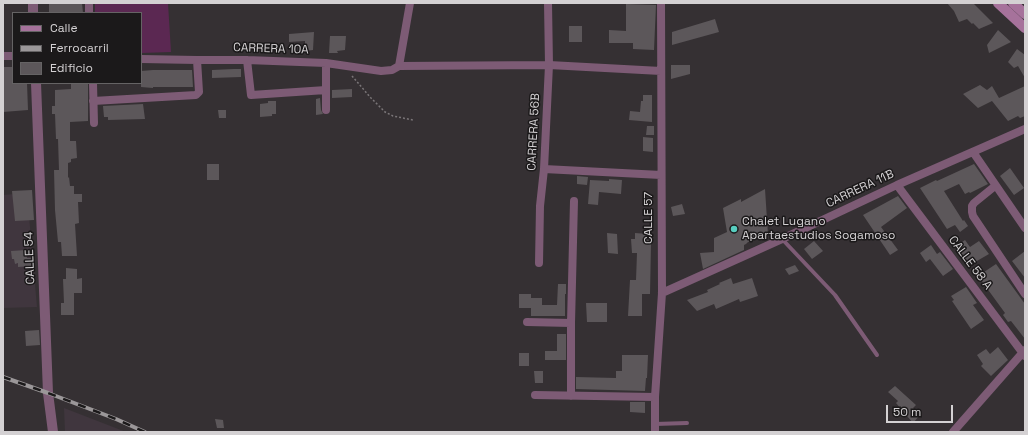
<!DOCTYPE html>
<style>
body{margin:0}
#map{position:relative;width:1028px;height:435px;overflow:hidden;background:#353033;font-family:"Space Grotesk",sans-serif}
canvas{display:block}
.frame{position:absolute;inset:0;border:4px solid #d4d1d3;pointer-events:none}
.legend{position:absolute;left:12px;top:12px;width:130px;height:72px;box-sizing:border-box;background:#1b191a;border:1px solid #656364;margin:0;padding:5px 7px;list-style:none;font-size:12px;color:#d4d1d3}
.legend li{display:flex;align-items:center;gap:8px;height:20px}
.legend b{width:20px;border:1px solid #656364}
.scale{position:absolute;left:886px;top:405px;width:67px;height:18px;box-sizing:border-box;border:2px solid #d4d1d3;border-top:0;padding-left:5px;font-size:12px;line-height:14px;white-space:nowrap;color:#d4d1d3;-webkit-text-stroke:3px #1b191a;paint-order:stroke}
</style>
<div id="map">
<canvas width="1028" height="435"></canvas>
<div class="frame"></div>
<ul class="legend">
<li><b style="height:5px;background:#a6729b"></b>Calle</li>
<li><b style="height:5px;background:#9b9799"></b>Ferrocarril</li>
<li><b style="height:11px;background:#5c575a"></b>Edificio</li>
</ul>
<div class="scale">50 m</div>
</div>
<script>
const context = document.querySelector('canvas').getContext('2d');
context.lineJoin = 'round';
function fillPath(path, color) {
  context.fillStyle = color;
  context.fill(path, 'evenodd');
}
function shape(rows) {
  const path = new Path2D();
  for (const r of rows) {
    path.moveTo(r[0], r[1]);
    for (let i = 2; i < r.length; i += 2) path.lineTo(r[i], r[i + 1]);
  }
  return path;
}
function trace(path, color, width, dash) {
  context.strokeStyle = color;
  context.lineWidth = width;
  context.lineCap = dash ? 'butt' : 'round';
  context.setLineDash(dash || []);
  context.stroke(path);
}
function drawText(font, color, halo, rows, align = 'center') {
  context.font = font + ' "Space Grotesk",sans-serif';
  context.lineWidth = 3;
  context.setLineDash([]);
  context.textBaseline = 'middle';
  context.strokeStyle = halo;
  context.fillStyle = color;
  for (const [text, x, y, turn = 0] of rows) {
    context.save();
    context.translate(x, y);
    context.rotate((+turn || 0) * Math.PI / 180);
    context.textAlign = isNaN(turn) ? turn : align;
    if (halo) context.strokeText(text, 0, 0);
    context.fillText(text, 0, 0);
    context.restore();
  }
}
fillPath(shape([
 [27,193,37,307,3,308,3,195],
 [64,408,126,432,65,432]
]), '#40363e');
fillPath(shape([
 [95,3,168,3,171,52,141,53,141,13,95,13]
]), '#5b2852');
fillPath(shape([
 [49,3,82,3,83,13,49,13],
 [947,3,973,3,993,23,979,29,973,23,972,24,967,19,959,22,954,11],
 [626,4,656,5,654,50,633,49,633,43,609,43,609,30,626,31],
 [715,19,719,32,672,45,672,32],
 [569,26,582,26,582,42,569,42],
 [998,30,1011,42,989,53,987,45],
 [314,32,313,50,305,51,305,41,289,42,289,34],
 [330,36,346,36,345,50,337,51,338,53,329,53],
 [1017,49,1025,55,1025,78,1018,66,1014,68,1008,62],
 [671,65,690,65,690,74,671,79],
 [3,67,13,67,13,83,27,83,28,110,3,112],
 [234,69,241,69,241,77,212,78,212,70],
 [153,70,192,70,193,87,153,87,153,88,141,87,141,71],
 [71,83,88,83,88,121,70,122,70,141,76,141,77,158,71,159,71,162,68,163,68,178,69,177,70,186,74,186,74,194,82,194,82,202,78,202,79,223,75,224,77,256,62,256,61,242,58,242,55,210,54,170,59,170,58,139,56,139,55,114,52,114,52,106,55,106,55,90,71,89],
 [980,85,987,90,992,86,999,98,1025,86,1025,116,1020,118,1018,116,1008,121,992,101,978,108,963,94],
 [352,89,352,97,332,98,332,90],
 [643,95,652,95,652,122,629,120,630,111,640,112,641,101,643,101],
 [320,98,321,110,323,114,316,115,316,99],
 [268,101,276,101,276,114,272,114,272,116,260,117,260,104,268,103],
 [143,104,145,119,108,120,108,117,104,117,103,106],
 [218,110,226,110,226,118,219,118],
 [647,126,654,126,654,135,646,135],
 [643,137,653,138,653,152,643,151],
 [207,164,219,164,219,180,207,180],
 [974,164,988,184,970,193,969,192,965,194,959,184,944,191,963,221,964,220,968,226,960,232,955,225,947,229,920,188,936,180,937,181],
 [1010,168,1024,188,1014,195,1000,176],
 [577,176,588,177,587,185,577,184],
 [609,179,622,180,621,194,599,192,598,205,588,204,590,180,609,181],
 [765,189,768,235,764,235,764,237,752,237,752,241,748,242,746,244,744,245,744,250,703,269,700,253,714,252,714,238,727,232,723,208,741,199,741,202],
 [32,190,34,220,15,221,12,191],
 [898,196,907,208,881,227,898,250,890,255,863,215],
 [682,204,685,214,673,216,671,207],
 [607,233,617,234,618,254,608,253],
 [635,233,648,234,649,244,651,244,650,294,642,294,642,316,628,316,630,280,636,280,637,253,632,253,631,239,635,239],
 [965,240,970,247,979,241,989,254,970,265,967,261,965,262,959,255,962,253,956,246],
 [814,241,823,251,812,259,804,249],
 [931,245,937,254,940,252,953,269,943,276,930,259,926,262,920,253],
 [26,250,27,258,31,258,31,266,18,267,18,263,15,264,14,259,12,259,11,251],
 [1025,251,1025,278,1012,261],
 [996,264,1025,304,1025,339,1011,321,1008,322,1003,315,1005,313,978,276],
 [795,265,799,271,789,275,785,269],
 [66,268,77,269,77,279,82,278,82,293,74,293,74,315,61,315,61,303,64,303,63,279,66,279],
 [731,278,733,284,752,278,758,296,740,302,739,299,716,309,714,304,697,311,687,300,708,292,707,290,720,284,719,283],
 [558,284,566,284,566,294,565,294,565,316,531,316,531,308,519,308,519,294,531,294,531,298,542,298,542,305,557,305],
 [966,287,977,303,973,305,984,320,971,329,952,301,954,300,951,296],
 [586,303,607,303,607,322,587,322],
 [39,330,40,345,26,346,25,331],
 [557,334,566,334,566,360,545,360,545,351,557,351],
 [998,347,1008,360,991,376,981,366,983,364,977,355,986,349,990,354],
 [519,353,529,353,529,366,519,366],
 [622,355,648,355,647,378,646,378,645,391,576,389,576,377,616,378,616,371,622,371],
 [534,371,543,371,543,383,535,383],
 [895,386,916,405,913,408,920,415,913,423,896,403,898,401,888,392],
 [630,402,645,402,645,413,630,412],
 [215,419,223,420,224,428,217,428]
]), '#5c575a');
trace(shape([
 [352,76,371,98,385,112,393,116,413,120]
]), '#7a7578', 1.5, [2, 2]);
trace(shape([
 [782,239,835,295,877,355],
 [655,424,687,423]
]), '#7d5b75', 4);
trace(shape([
 [89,3,89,13],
 [3,56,13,56],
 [141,59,197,60,247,60,326,63,381,71,392,70,399,66,549,65,661,71],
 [247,60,251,95,326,90],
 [326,63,326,110],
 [399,66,410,3],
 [93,83,94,123],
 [93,101,196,95,199,92,197,60],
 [973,152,1025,228],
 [544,169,661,175],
 [897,185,1025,356],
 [995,186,974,203,972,206,972,212,973,216,1025,294],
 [539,263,540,206,544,169,549,65,548,3],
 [662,293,782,239,897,185,1025,129],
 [527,322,571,323],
 [535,395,655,397],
 [571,396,571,323,574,201],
 [655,432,655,397,662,293,661,3],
 [953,432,1025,350]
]), '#7d5b75', 8);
trace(shape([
 [33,3,33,13],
 [36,83,48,393,53,432]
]), '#7d5b75', 10);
trace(shape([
 [998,3,1025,28],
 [1013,3,1025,14]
]), '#a6729b', 10);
const rail = shape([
 [3,377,48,393,116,419,145,432]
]);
trace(rail, '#9b9799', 4);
trace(rail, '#1b191a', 2.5, [8]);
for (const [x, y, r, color] of [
 [734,229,4,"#58cec0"]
]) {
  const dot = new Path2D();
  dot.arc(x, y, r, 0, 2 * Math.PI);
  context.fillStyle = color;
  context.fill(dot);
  trace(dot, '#1b191a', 1.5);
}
drawText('12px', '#d4d1d3', '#1b191a', [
 ["CARRERA 10A",271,49,2],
 ["CARRERA 56B",534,132,-87],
 ["CARRERA 11B",860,189,-25],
 ["CALLE 57",649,218,-90],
 ["CALLE 54",30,258,-92],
 ["CALLE 58 A",970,263,53]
]);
drawText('12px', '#d4d1d3', '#1b191a', [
 ["Chalet Lugano",742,222],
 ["Apartaestudios Sogamoso",742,236]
], 'left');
</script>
